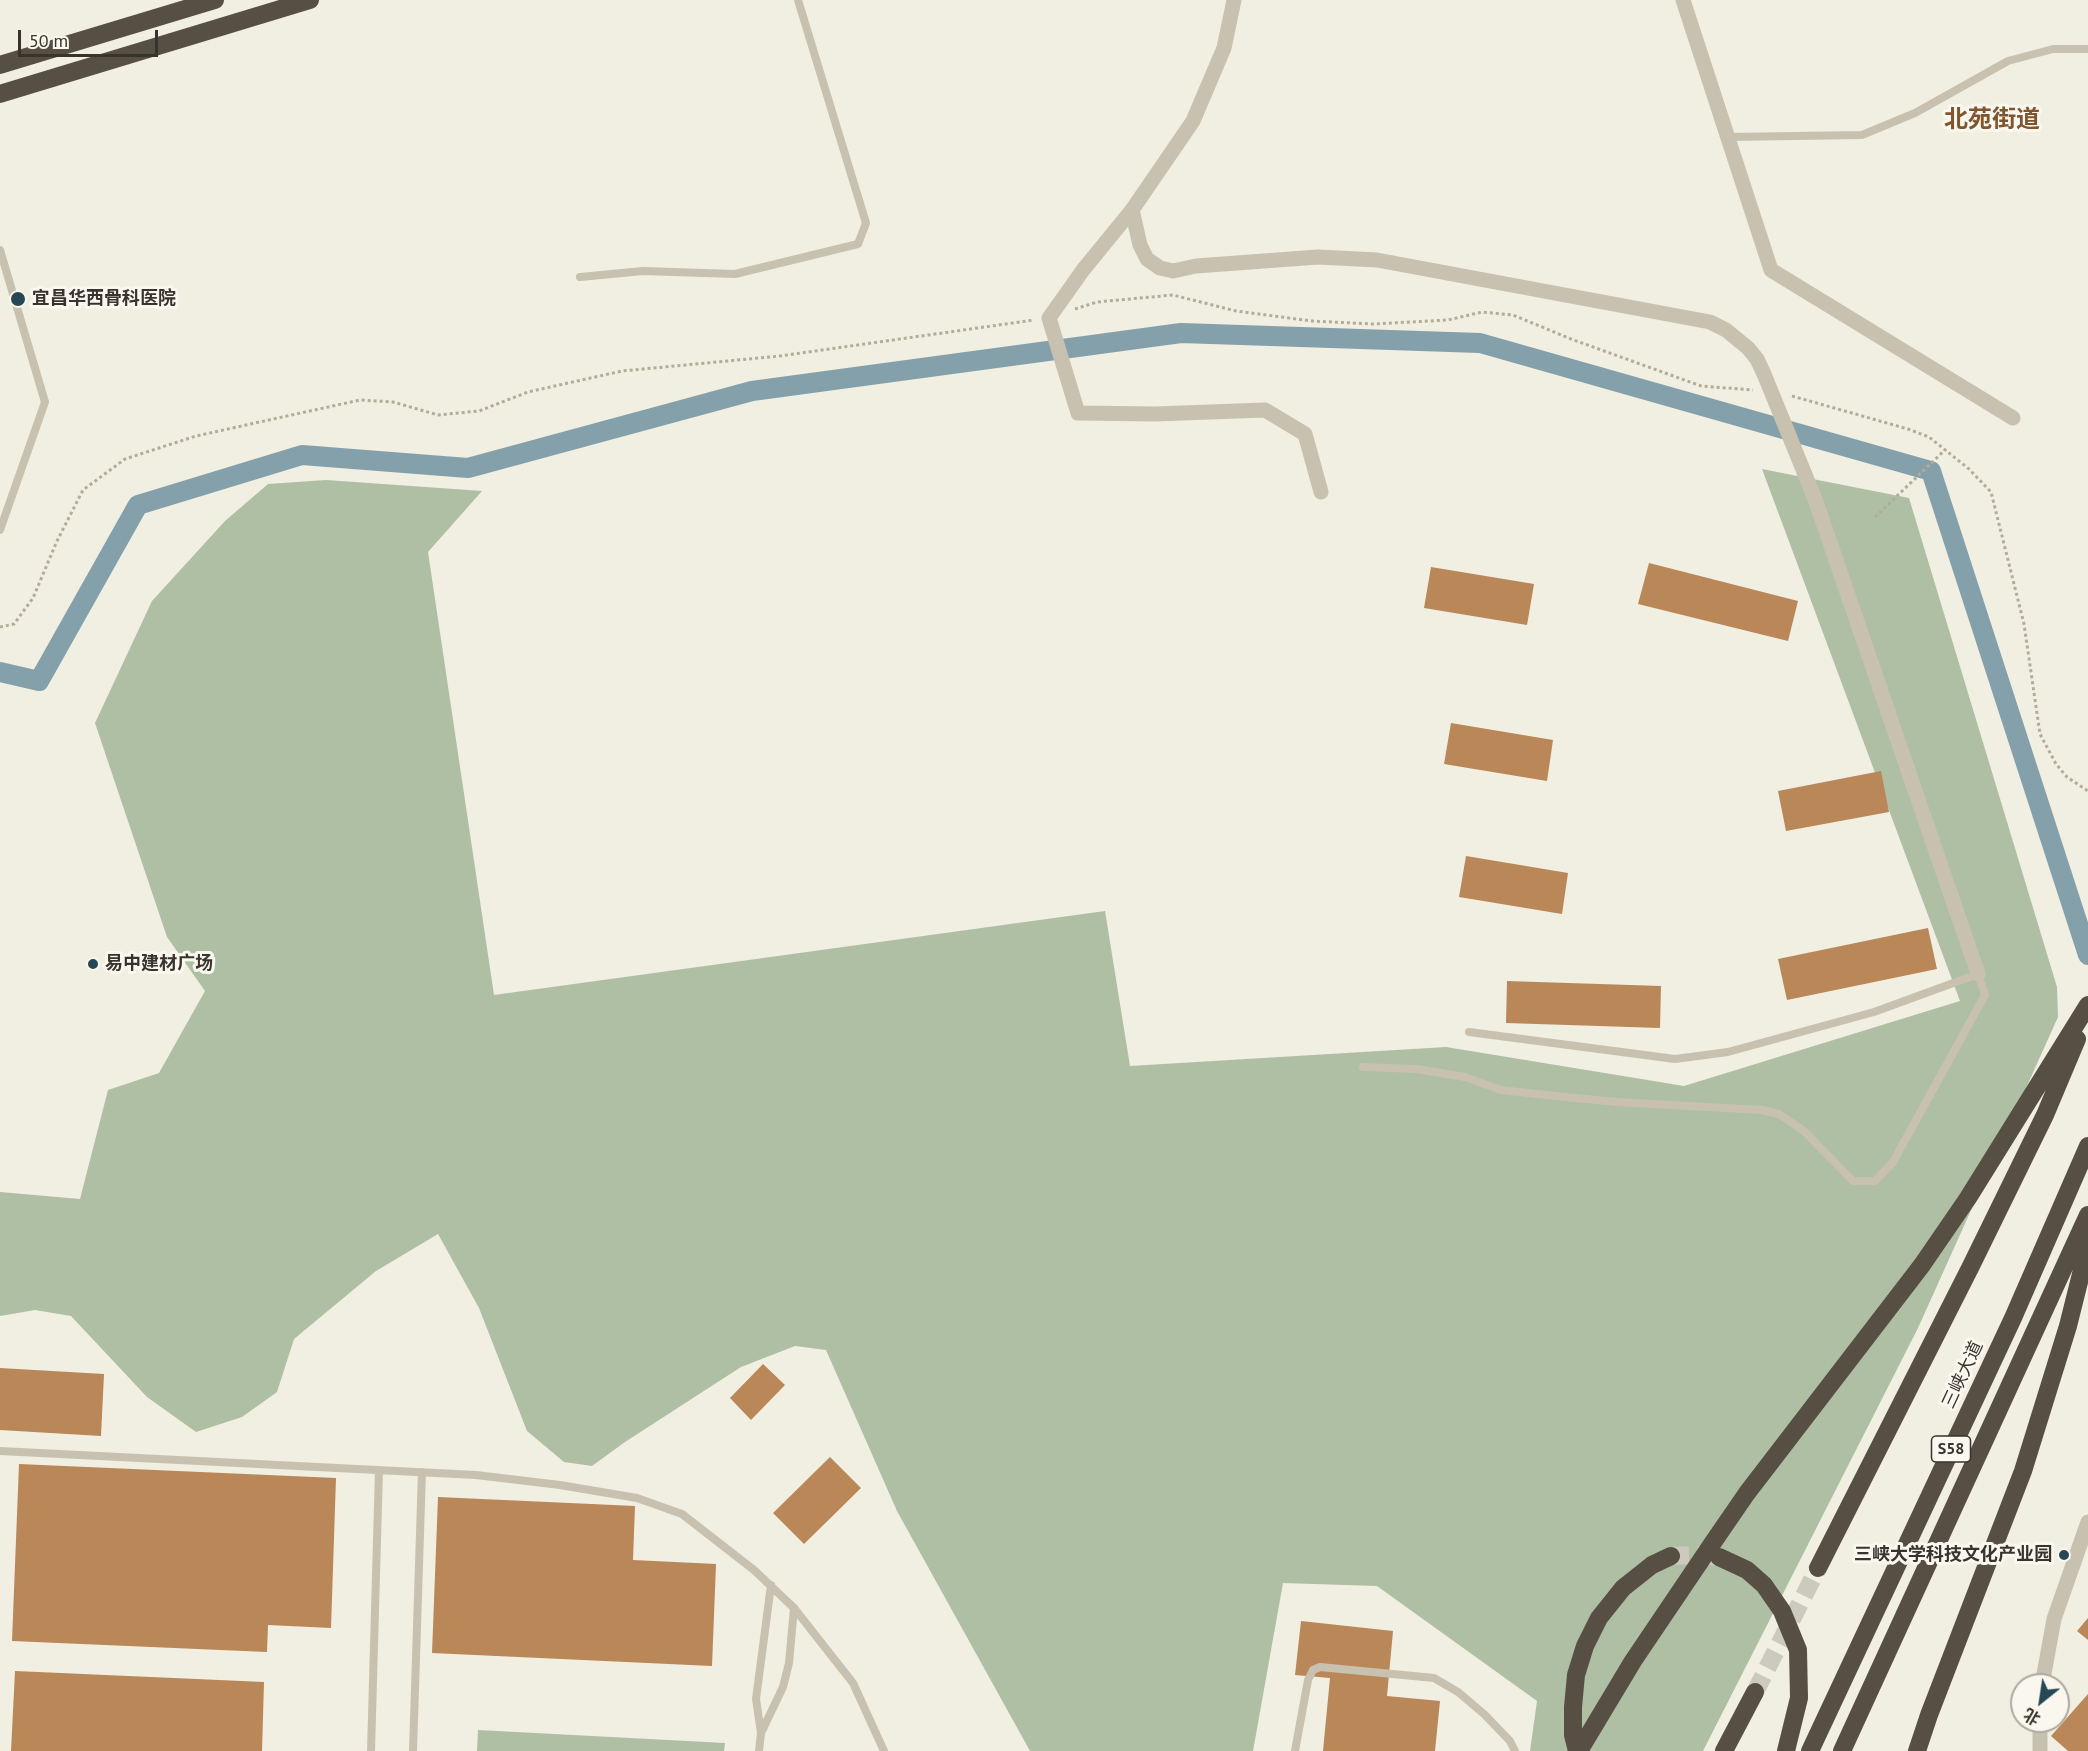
<!DOCTYPE html>
<meta charset="utf-8">
<style>
body{margin:0}
#map{position:relative;width:2088px;height:1751px;overflow:hidden;background:#f1eee2;font-family:"PT Sans","Noto Sans SC",sans-serif}
canvas{display:block}
.north{position:absolute;left:2010px;top:1673px;width:60px;height:60px;box-sizing:border-box;background:#f9f7ee;border:2px solid #aca9a0;border-radius:50%;rotate:210deg;font-size:16px;font-weight:700;line-height:24px;text-align:center;color:#38332c}
.north::after{content:'';display:block;margin:auto;width:21px;height:27px;background:#264755;clip-path:polygon(50% 0,100% 100%,50% 72%,0 100%)}
.scale{position:absolute;left:18px;top:30px;width:140px;height:27px;box-sizing:border-box;border:3px solid #38332c;border-top:0;padding-left:8px;font-size:18px;line-height:21px;white-space:nowrap;color:#38332c;-webkit-text-stroke:4px #f9f7ee;paint-order:stroke}
</style>
<div id="map">
<canvas width="2088" height="1751"></canvas>
<div class="north">北</div>
<div class="scale">50 m</div>
</div>
<script>
const context = document.querySelector('canvas').getContext('2d');
context.lineJoin = 'round';
function fillPath(path, color) {
  context.fillStyle = color;
  context.fill(path, 'evenodd');
}
function shape(rows) {
  const path = new Path2D();
  for (const r of rows) {
    path.moveTo(r[0], r[1]);
    for (let i = 2; i < r.length; i += 2) path.lineTo(r[i], r[i + 1]);
  }
  return path;
}
function trace(path, color, width, dash) {
  context.strokeStyle = color;
  context.lineWidth = width;
  context.lineCap = dash ? 'butt' : 'round';
  context.setLineDash(dash || []);
  context.stroke(path);
}
function drawText(font, color, halo, rows, align = 'center') {
  context.font = font + ' "PT Sans","Noto Sans SC",sans-serif';
  context.lineWidth = 6;
  context.setLineDash([]);
  context.textBaseline = 'middle';
  context.strokeStyle = halo;
  context.fillStyle = color;
  for (const [text, x, y, turn = 0] of rows) {
    context.save();
    context.translate(x, y);
    context.rotate((+turn || 0) * Math.PI / 180);
    context.textAlign = isNaN(turn) ? turn : align;
    if (halo) context.strokeText(text, 0, 0);
    context.fillText(text, 0, 0);
    context.restore();
  }
}
fillPath(shape([
 [1762,469,1909,498,2057,987,2058,1017,1918,1328,1703,1751,1530,1751,1537,1701,1377,1586,1283,1583,1253,1751,1030,1751,897,1511,826,1350,795,1346,741,1367,625,1442,592,1466,564,1462,527,1431,479,1308,438,1234,376,1271,294,1339,277,1392,242,1417,196,1432,147,1397,71,1316,35,1310,0,1316,0,1192,80,1199,108,1090,159,1073,205,991,167,937,95,723,152,601,225,521,268,484,326,480,482,491,428,552,494,995,1105,911,1130,1066,1446,1047,1684,1086,1960,1001],
 [478,1730,725,1743,724,1751,477,1751]
]), '#afbfa3');
trace(shape([
 [0,672,39,681,138,505,302,455,468,468,752,391,1181,333,1480,343,1931,471,2088,955]
]), '#84a0ab', 20);
fillPath(shape([
 [1649,563,1798,601,1788,641,1638,604],
 [1431,567,1534,584,1527,625,1424,608],
 [1451,723,1553,740,1547,781,1444,764],
 [1881,771,1889,812,1786,831,1778,791],
 [1466,856,1568,873,1562,914,1459,897],
 [1928,928,1937,969,1787,1000,1778,959],
 [1507,981,1661,986,1660,1028,1506,1023],
 [763,1364,785,1385,751,1420,730,1398],
 [0,1368,104,1374,101,1436,0,1430],
 [830,1457,861,1488,804,1544,773,1513],
 [19,1464,336,1478,331,1628,268,1625,267,1652,12,1641],
 [438,1497,635,1506,633,1560,716,1564,712,1666,432,1653],
 [2088,1618,2088,1640,2077,1631],
 [1301,1621,1393,1631,1387,1696,1440,1701,1435,1751,1323,1751,1330,1678,1295,1675],
 [15,1671,264,1682,262,1751,11,1751],
 [2088,1694,2088,1751,2068,1751,2051,1736]
]), '#b98758');
trace(shape([
 [1671,1556,1698,1555,1718,1557],
 [1755,1692,1818,1568]
]), '#ccc9be', 18, [18, 9]);
trace(shape([
 [1075,309,1097,302,1173,295,1236,311,1312,321,1373,324,1448,320,1482,312,1513,315,1571,339,1701,386,1753,390],
 [1792,396,1908,429,1929,437,1969,469,1991,492,2024,624,2040,734,2056,764,2067,777,2088,791],
 [1875,517,1946,449],
 [0,627,14,624,33,598,57,541,83,490,125,459,196,436,360,400,393,402,438,415,479,411,528,392,622,371,780,356,1034,320]
]), '#b4ab99', 3, [3, 3]);
trace(shape([
 [1728,137,1862,135,1915,113,2008,61,2053,49,2088,49],
 [0,250,45,402,0,530],
 [580,277,643,271,735,274,858,244,866,223,798,0],
 [1363,1067,1416,1069,1465,1077,1501,1090,1555,1096,1617,1102,1762,1110,1779,1114,1804,1131,1853,1181,1875,1181,1893,1162,1985,995,1978,974,1874,1012,1728,1052,1675,1059,1469,1032],
 [0,1451,476,1475,560,1485,637,1498,682,1514,754,1570,794,1608,853,1683,884,1751],
 [761,1733,783,1687,789,1663,794,1608],
 [371,1751,379,1470],
 [413,1751,422,1472],
 [759,1751,761,1733,756,1699,771,1585],
 [1295,1751,1308,1680,1313,1670,1320,1667,1434,1678,1458,1692,1484,1714,1510,1741,1515,1751]
]), '#c8c1af', 8);
trace(shape([
 [1234,0,1224,48,1193,121,1132,210,1083,270,1049,318,1078,413,1155,414,1265,410,1305,434,1321,492],
 [1683,0,1771,270,2013,418],
 [1132,210,1140,245,1147,259,1160,268,1173,271,1196,266,1318,257,1377,260,1710,322,1726,330,1748,348,1757,359,1764,374,1815,499,1978,974],
 [2042,1685,2054,1619,2088,1522],
 [2040,1721,2040,1751]
]), '#c8c1af', 15);
trace(shape([
 [0,65,215,0],
 [0,94,310,0],
 [1719,1557,1747,1570,1764,1585,1782,1611,1798,1650,1799,1698,1786,1751],
 [1818,1568,1971,1266,2045,1115,2077,1039],
 [1577,1751,1573,1735,1573,1707,1576,1675,1585,1646,1599,1618,1623,1588,1652,1565,1671,1556],
 [1579,1751,1633,1661,1714,1541,1747,1493,1922,1265,1968,1198,2088,1005],
 [1724,1751,1755,1692],
 [1810,1751,2013,1318,2088,1146],
 [1842,1751,2088,1215],
 [1917,1751,1929,1715,2023,1471,2068,1326,2088,1246]
]), '#584f44', 18);
for (const [x, y, r, color] of [
 [18,299,8,"#264755"],
 [93,964,6,"#264755"],
 [2064,1555,6,"#264755"]
]) {
  const dot = new Path2D();
  dot.arc(x, y, r, 0, 2 * Math.PI);
  context.fillStyle = color;
  context.fill(dot);
  trace(dot, '#f9f7ee', 2);
}
for (const [x, y, w] of [
 [1951,1449,39]
]) {
  const box = new Path2D();
  box.roundRect(x - w / 2, y - 13, w, 26, 4.5);
  context.fillStyle = '#f9f7ee';
  context.fill(box);
  trace(box, '#38332c', 1.5);
}
drawText('bold 16px', '#38332c', null, [
 ["S58",1951,1449]
]);
drawText('bold 18px', '#38332c', '#f9f7ee', [
 ["宜昌华西骨科医院",32,299],
 ["易中建材广场",105,964],
 ["三峡大学科技文化产业园",2052,1555,"right"]
], 'left');
drawText('18px', '#38332c', '#f9f7ee', [
 ["三峡大道",1963,1375,-65]
]);
drawText('bold 24px', '#7f542e', '#f9f7ee', [
 ["北苑街道",1992,120]
]);
</script>
